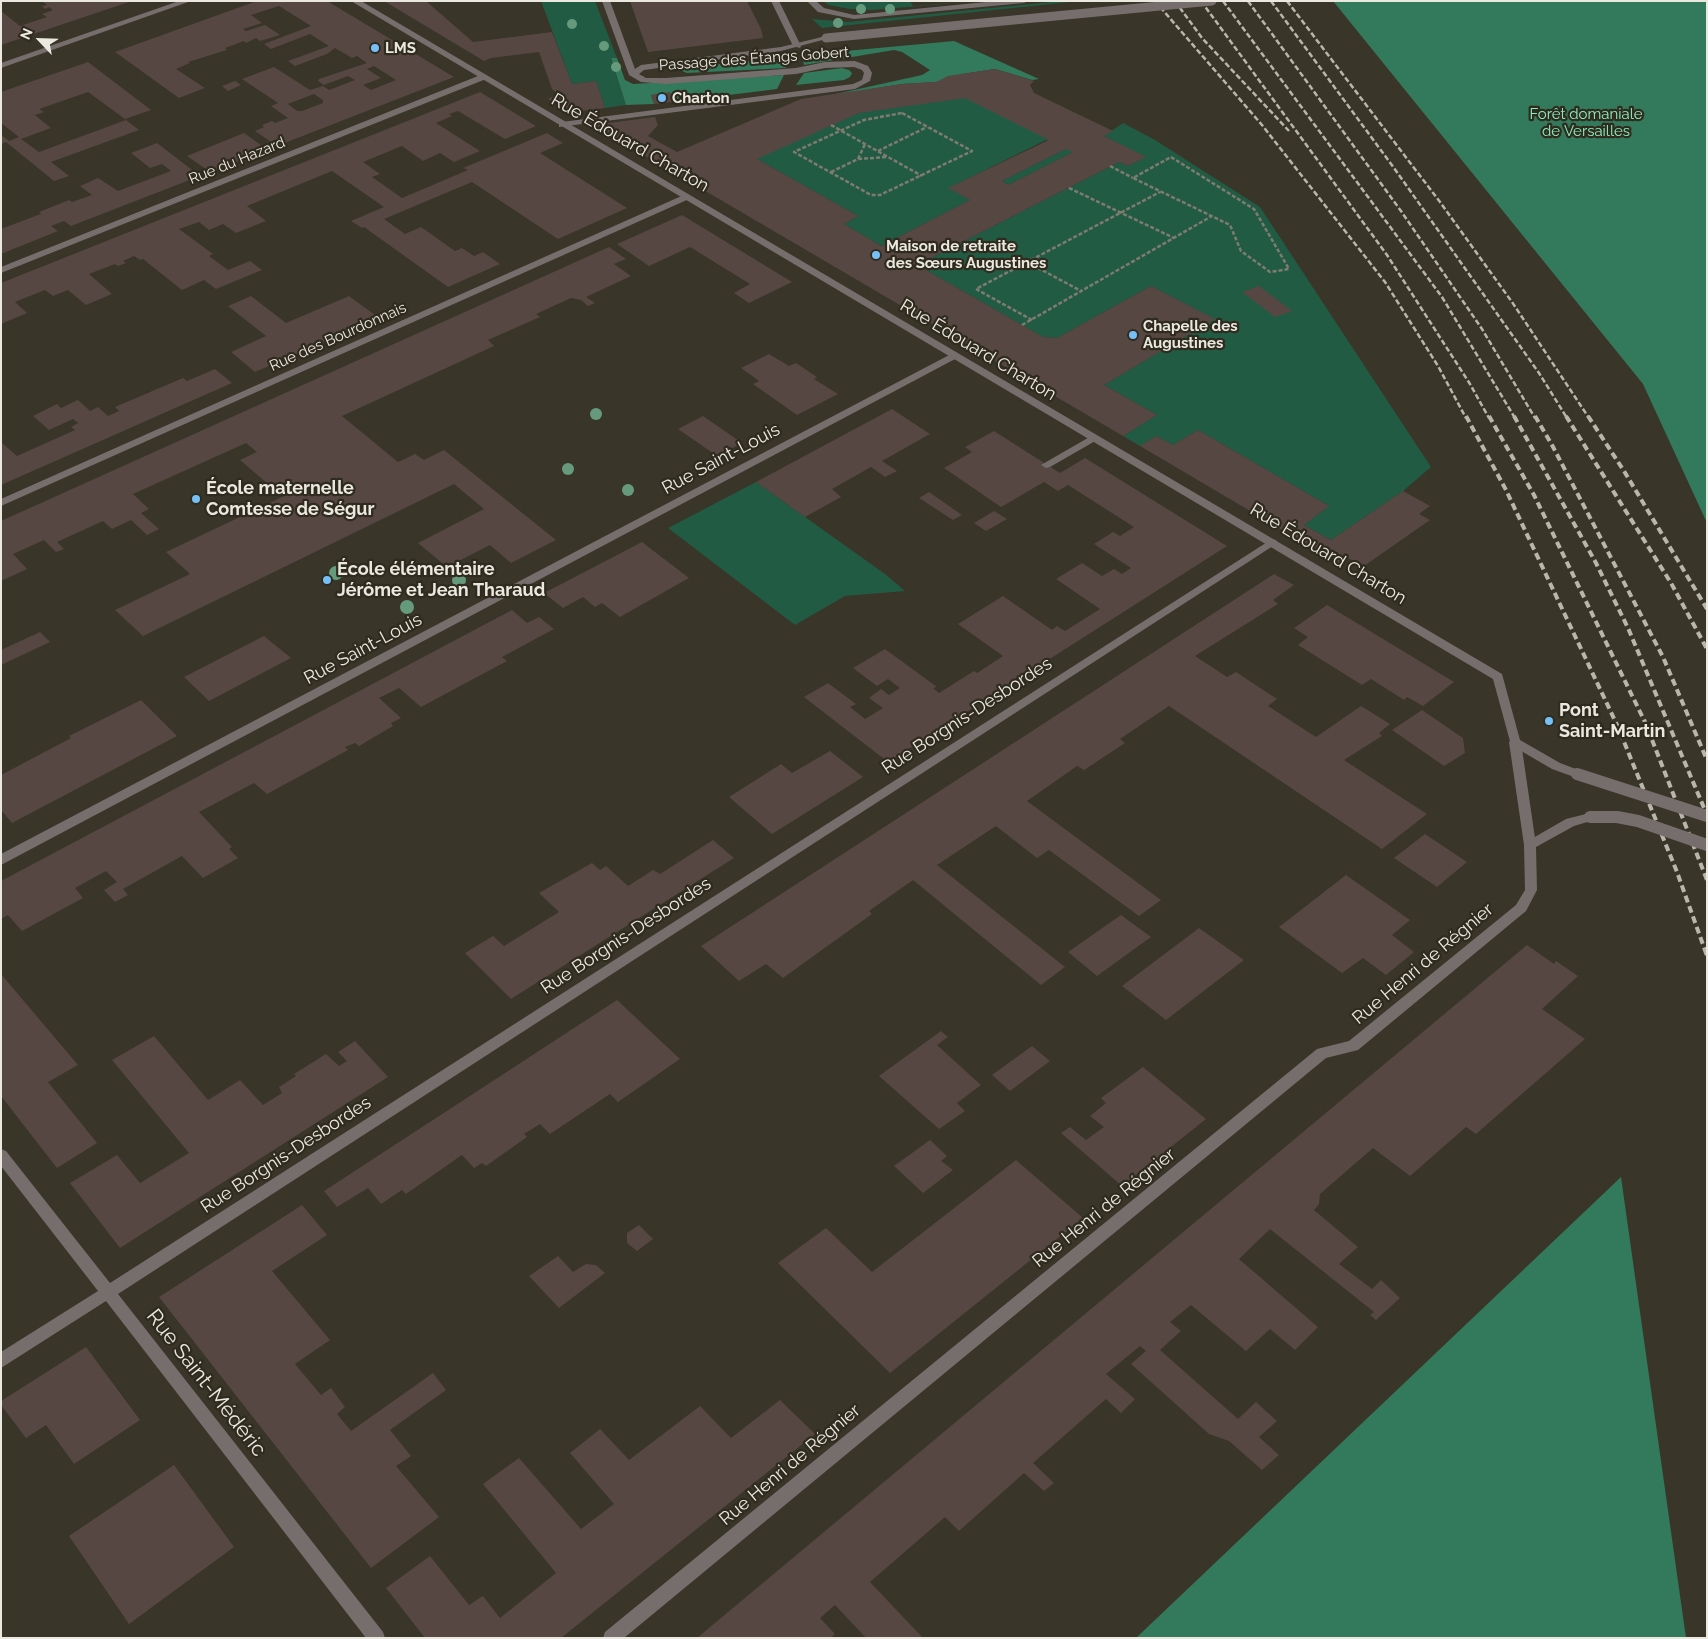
<!DOCTYPE html>
<meta charset="utf-8">
<style>
body{margin:0}
#map{position:relative;width:1708px;height:1639px;overflow:hidden;background:#393528;font-family:Raleway,sans-serif}
canvas{display:block}
.frame{position:absolute;inset:0;border:2px solid #ebe8e0;pointer-events:none}
.north{position:absolute;left:15px;top:15px;width:50px;height:50px;-webkit-text-stroke:4px #2f2b1e;paint-order:stroke;rotate:294deg;font-size:14px;font-weight:700;line-height:20px;text-align:center;color:#ebe8e0}
.north::after{content:'';display:block;margin:auto;width:18px;height:22px;background:#ebe8e0;clip-path:polygon(50% 0,100% 100%,50% 72%,0 100%)}
</style>
<div id="map">
<canvas width="1708" height="1639"></canvas>
<div class="frame"></div>
<div class="north">N</div>
</div>
<script>
const context = document.querySelector('canvas').getContext('2d');
context.lineJoin = 'round';
function fillPath(path, color) {
  context.fillStyle = color;
  context.fill(path, 'evenodd');
}
function shape(rows) {
  const path = new Path2D();
  for (const r of rows) {
    path.moveTo(r[0], r[1]);
    for (let i = 2; i < r.length; i += 2) path.lineTo(r[i], r[i + 1]);
  }
  return path;
}
function trace(path, color, width, dash) {
  context.strokeStyle = color;
  context.lineWidth = width;
  context.lineCap = dash ? 'butt' : 'round';
  context.setLineDash(dash || []);
  context.stroke(path);
}
function drawText(font, color, halo, rows, align = 'center') {
  context.font = font + ' Raleway,sans-serif';
  context.lineWidth = 4.5;
  context.setLineDash([]);
  context.textBaseline = 'middle';
  context.strokeStyle = halo;
  context.fillStyle = color;
  for (const [text, x, y, turn = 0] of rows) {
    context.save();
    context.translate(x, y);
    context.rotate((+turn || 0) * Math.PI / 180);
    context.textAlign = isNaN(turn) ? turn : align;
    if (halo) context.strokeText(text, 0, 0);
    context.fillText(text, 0, 0);
    context.restore();
  }
}
fillPath(shape([
 [541,1,595,1,617,58,611,59,626,105,605,108,596,81,572,84],
 [822,1,910,1,913,6,978,1,872,10,850,9,829,5],
 [1062,1,1080,1,822,28,812,19,848,22],
 [976,91,1083,147,1008,185,1002,181,1066,149,1046,140,949,188,970,200,881,246,844,224,858,216,757,159,840,113],
 [1123,123,1155,140,1260,207,1431,467,1403,491,1331,540,1304,525,1329,506,1198,430,1173,445,1156,436,1140,446,1123,436,1157,415,1104,385,1214,319,1151,286,1057,338,1043,337,917,265,1119,162,1128,166,1145,157,1104,136],
 [756,482,885,574,905,591,845,596,795,625,668,528]
]), '#225b43');
fillPath(shape([
 [1333,1,1707,1,1707,523,1643,384],
 [954,41,1039,79,1032,80,995,69,962,74,936,82,902,84,822,97,922,75,930,70,902,52,894,50,804,65,802,55],
 [611,58,617,58,625,80,633,84,784,75,777,89,673,102,669,93,651,95,654,104,626,105],
 [785,58,786,68,687,73,682,71,686,67],
 [842,68,849,70,852,73,850,77,844,80,796,85,804,73],
 [1621,1177,1686,1638,1136,1638]
]), '#33795b');
fillPath(shape([
 [42,1,129,1,129,2,1,45,1,11,20,26,47,17,42,14,53,10,49,7,45,9,42,6,47,5],
 [257,1,327,1,454,77,277,146,255,131,264,127,262,125,272,121,275,123,288,118,271,106,278,103,242,79,274,67,310,90,323,86,329,90,355,80,348,76,324,85,318,81,319,79,367,63,357,56,352,58,335,48,327,54,295,66,288,61,329,46,310,34,271,49,264,44,311,26,279,6,251,15,262,23,243,29,246,31,265,25,280,35,260,41,256,38,246,43,244,41,225,48,227,50,188,62,190,63,176,69,205,88,179,98,115,52],
 [374,66,396,80,371,90,363,85,381,78,367,69],
 [314,94,323,100,323,103,302,111,297,111,288,104],
 [384,1,426,1,473,42,552,32,572,84,596,81,605,108,571,112,548,99,558,94,552,89,539,52,491,58,484,61],
 [630,1,747,1,761,29,763,38,648,52],
 [88,62,151,110,125,119,88,92,39,109,44,112,35,115,51,128,21,139,39,152,126,120,139,130,51,162,69,176,54,181,6,142,1,144,1,135,9,141,19,137,1,123,1,92],
 [995,69,1034,81,1030,85,1034,93,1113,131,1104,136,1146,157,1128,166,1119,162,917,265,1043,337,1057,338,1151,286,1215,319,1104,385,1157,415,1123,436,593,125,655,117,658,125,648,136,677,152,801,99,902,84,936,82,948,76],
 [965,98,1049,140,948,188,970,200,881,246,844,224,858,216,757,159,859,113],
 [1066,149,1073,152,1008,185,1002,181],
 [235,81,241,85,228,91,222,86],
 [480,92,536,126,505,139,458,111,449,114,452,116,436,123,480,151,454,162,440,153,423,161,402,146,363,162,380,174,372,177,402,198,468,170,463,168,547,133,563,143,540,153,627,208,558,239,472,182,384,219,405,234,421,227,455,251,462,248,474,256,483,252,500,264,448,287,364,227,362,228,351,221,384,207,332,171,247,206,266,221,236,233,223,224,209,230,199,222,179,229,213,254,209,256,228,270,250,261,262,270,216,289,204,280,182,290,143,259,140,260,134,256,123,261,126,263,118,266,115,264,89,274,112,294,86,305,68,290,53,296,45,290,15,302,27,313,1,324,1,283],
 [670,92,673,102,654,104,651,95],
 [244,133,268,150,210,172,187,156],
 [157,143,200,176,71,226,64,221,51,226,58,231,1,254,1,229,38,215,41,214,39,212,69,200,72,202,92,195,80,186,98,178,118,191,171,171,162,164,150,168,131,153],
 [682,215,792,282,749,303,734,293,750,284,690,247,649,266,617,244],
 [609,247,626,259,614,264,631,276,586,297,595,303,588,306,581,300,571,298,536,314,540,317,488,340,494,346,342,416,398,462,415,454,424,460,444,450,556,540,511,563,490,545,447,567,418,543,484,509,454,484,143,636,115,610,190,574,166,552,299,489,292,483,276,491,240,460,257,452,246,443,133,494,149,509,141,513,159,529,147,535,131,520,112,529,103,521,57,542,64,549,56,552,44,540,13,554,27,569,1,581,1,521],
 [1259,286,1292,311,1275,317,1242,292],
 [251,296,286,323,349,296,379,318,255,372,231,352,266,336,228,306],
 [769,354,789,366,796,363,817,377,814,379,838,394,797,415,753,384,759,381,741,368],
 [215,369,232,383,1,485,1,442,17,456,75,430,71,427,78,423,73,419,49,430,33,416,57,404,61,408,78,400,90,411,98,407,108,416,119,411,115,407,183,378,187,381],
 [892,409,930,434,882,461,897,471,885,477,871,467,832,489,841,497,805,517,756,482],
 [703,416,742,443,717,456,678,429],
 [1198,430,1329,506,1304,525,1331,540,1403,491,1430,506,1419,514,1430,520,1364,566,1348,558,1340,564,1140,446,1156,436,1173,445],
 [994,431,1060,473,1085,458,1227,546,888,762,804,697,828,683,856,704,850,707,865,719,883,708,869,698,881,689,889,695,900,688,888,679,877,686,853,668,885,649,937,687,933,688,939,693,974,671,977,673,1003,656,958,624,1003,596,1052,630,1057,626,1065,631,1100,609,1056,579,1082,563,1102,576,1114,569,1122,574,1131,568,1094,544,1113,532,1120,536,1134,527,1068,485,1058,491,1044,482,1001,507,944,468,972,452,965,447],
 [929,492,962,515,953,520,919,498],
 [994,511,1007,519,986,531,974,523],
 [642,542,689,578,620,617,602,603,595,607,583,597,563,608,544,593],
 [1274,574,1294,585,1273,600,1278,604,1195,656,1227,677,1236,672,1277,699,1268,706,1316,737,1361,706,1390,724,1379,733,1382,736,1344,760,1427,814,1382,849,1169,706,1120,739,1125,743,1084,770,1077,766,1027,801,1161,900,1139,916,1049,850,1037,858,996,826,937,865,1065,967,1041,985,913,880,869,911,872,914,783,978,766,964,739,981,701,946],
 [1327,605,1454,682,1423,706,1407,697,1404,700,1371,679,1362,685,1298,645,1308,637,1294,628],
 [512,610,527,623,539,617,554,629,502,657,507,661,421,707,399,688,379,698,401,718,391,723,393,726,359,746,355,743,345,747,348,750,267,794,254,783,199,812,232,847,229,849,238,858,203,878,182,856,123,889,128,895,115,902,104,890,117,882,106,871,75,888,83,898,22,931,8,915,1,919,1,881],
 [40,632,50,642,1,665,1,650],
 [264,636,291,658,209,701,184,677],
 [141,700,177,736,12,823,1,810,1,775,71,738,69,736],
 [1422,710,1463,738,1465,753,1444,766,1392,730],
 [830,751,863,777,772,834,729,797,781,764,792,773],
 [1425,834,1467,862,1437,887,1394,858],
 [713,840,734,858,511,999,465,953,493,936,504,946,559,912,539,893,592,863,600,870,606,866,628,886,653,870,660,874],
 [1346,875,1410,920,1392,935,1414,952,1386,975,1363,958,1342,973,1279,927],
 [1121,915,1151,937,1097,976,1068,952],
 [1199,928,1244,960,1166,1020,1122,986],
 [1527,945,1554,964,1556,961,1578,976,1542,1009,1585,1039,1476,1134,1466,1127,1410,1176,1373,1148,1320,1194,1319,1204,1314,1210,1358,1247,1339,1264,1372,1289,1381,1280,1400,1298,1376,1320,1370,1315,1374,1312,1270,1229,1239,1259,1318,1327,1295,1350,1270,1329,1246,1351,1191,1305,1170,1322,1181,1331,1160,1350,1238,1419,1256,1402,1277,1421,1259,1437,1279,1455,1262,1470,1229,1441,1209,1434,1131,1364,1146,1351,1140,1346,1106,1374,1135,1399,1121,1413,1106,1399,1033,1463,1054,1483,1044,1491,1024,1473,959,1531,945,1517,870,1582,923,1638,866,1638,835,1605,820,1618,835,1634,831,1638,697,1638],
 [1,974,78,1065,48,1082,97,1143,57,1168,1,1096],
 [617,1000,680,1059,618,1102,610,1094,550,1134,540,1124,524,1134,527,1137,486,1166,482,1163,474,1168,462,1155,406,1194,402,1190,381,1204,368,1188,337,1207,324,1191],
 [941,1031,948,1037,937,1045,981,1085,957,1103,965,1111,939,1129,879,1076],
 [154,1036,208,1100,240,1080,263,1105,282,1093,279,1087,296,1076,294,1074,326,1054,339,1066,347,1061,338,1052,355,1041,388,1077,120,1248,70,1183,117,1155,140,1183,189,1153,112,1060],
 [1032,1046,1050,1061,1010,1091,992,1075],
 [1143,1067,1206,1119,1122,1186,1061,1133,1070,1127,1086,1140,1104,1127,1090,1116,1106,1103,1101,1098],
 [930,1140,947,1156,941,1161,953,1170,923,1193,894,1166],
 [1016,1160,1083,1218,890,1373,778,1263,826,1228,872,1272],
 [302,1205,327,1235,272,1271,330,1340,295,1364,321,1395,331,1388,345,1407,337,1414,351,1431,433,1373,446,1390,390,1430,411,1456,396,1466,439,1517,371,1568,159,1297],
 [639,1225,653,1239,637,1251,627,1243,627,1233],
 [558,1256,573,1272,586,1264,596,1265,605,1273,559,1308,529,1276],
 [86,1347,140,1420,74,1464,46,1425,26,1438,1,1405,1,1401],
 [780,1400,815,1434,561,1638,425,1638,386,1588,430,1556,469,1605,483,1596,500,1618,556,1573,483,1484,519,1458,581,1529,614,1504,570,1453,600,1429,629,1460,700,1406,731,1438],
 [174,1465,234,1547,129,1624,69,1536]
]), '#574742');
trace(shape([
 [902,113,972,151,880,195,871,195,794,152,864,120,902,113],
 [831,125,922,176],
 [878,151,927,127],
 [1171,157,1254,209,1289,269,1270,272,1241,251,1230,225,1133,178,1171,157],
 [858,159,865,144],
 [1110,166,1133,178],
 [831,172,858,159,887,157],
 [1069,188,1174,238],
 [1027,262,1081,291],
 [1032,320,976,289,1160,192],
 [1022,325,1212,216]
]), '#7f7b70', 2.5, [4, 2]);
fillPath(shape([
 [602,1,610,1,635,69,641,65,781,47,826,36,830,38,781,51,644,70,639,74,646,78,666,78,796,68,825,62,855,61,868,66,872,73,870,81,855,89,559,127,559,123,562,122,853,84,862,80,864,73,862,70,854,67,825,68,796,74,666,84,641,82,629,75,602,1],
 [807,1,816,1,824,8,854,15,996,1,1028,1,1024,3,854,19,818,12,807,1],
 [1093,435,1098,438,1097,440,1050,467,1046,468,1041,465,1093,435]
]), '#766e6d');
fillPath(shape([
 [771,1,779,1,801,46,800,48,793,46,771,1]
]), '#766e6d');
fillPath(shape([
 [483,74,486,75,486,79,1,273,1,267,483,74],
 [686,194,689,195,689,199,1,506,1,499,686,194],
 [953,353,958,356,957,358,1,865,1,854,953,353],
 [1272,539,1276,540,1277,542,1276,544,118,1294,383,1632,385,1638,366,1638,106,1301,1,1368,1,1352,98,1291,1,1166,1,1149,6,1151,110,1283,1272,539],
 [1515,738,1521,742,1536,845,1534,848,1530,850,1526,848,1524,845,1509,742,1515,738]
]), '#766e6d');
fillPath(shape([
 [179,1,191,1,1,68,1,63,179,1],
 [351,1,361,1,1502,674,1520,740,1560,763,1581,771,1583,774,1581,777,1577,778,1552,769,1511,745,1493,679,351,1],
 [1590,813,1594,814,1596,817,1594,820,1574,826,1536,847,1537,890,1526,911,1358,1050,1326,1058,624,1638,603,1638,605,1632,1317,1049,1349,1041,1516,905,1525,890,1524,845,1526,842,1566,819,1590,813]
]), '#766e6d');
trace(shape([
 [1155,1,1262,125,1385,282,1438,366,1466,418],
 [1175,1,1202,38,1289,131],
 [1201,1,1387,255,1470,384,1489,418],
 [1223,1,1442,297,1515,418],
 [1248,1,1401,211,1482,329,1535,418],
 [1271,1,1394,168,1539,373,1567,418],
 [1287,1,1440,202,1512,302,1589,418]
]), '#b9b6ac', 2.5, [5.5, 2.5]);
trace(shape([
 [1466,416,1506,490,1618,727,1677,872,1706,953],
 [1489,416,1534,495,1645,722,1707,880],
 [1514,416,1596,563,1628,628,1707,815],
 [1535,416,1552,445,1663,657,1707,760],
 [1566,416,1671,583,1707,649],
 [1588,416,1624,471,1707,609]
]), '#b9b6ac', 4, [7, 4]);
trace(shape([
 [1706,952,1707,955]
]), '#b9b6ac', 4.5, [9, 4.5]);
trace(shape([
 [826,38,1212,1]
]), '#766e6d', 9);
trace(shape([
 [1577,774,1707,816],
 [1590,817,1617,817,1638,821,1707,845]
]), '#766e6d', 12);
context.fillStyle = '#659b7c';
for (const [x, y, r] of [
 [861,9,5],
 [890,9,5],
 [838,23,5],
 [572,24,5],
 [604,46,5],
 [616,67,5],
 [596,414,6],
 [568,469,6],
 [628,490,6],
 [336,573,7],
 [459,580,7],
 [407,607,7]
]) {
  context.beginPath();
  context.arc(x, y, r, 0, 2 * Math.PI);
  context.fill();
}
for (const [x, y, r, color] of [
 [375,48,5,"#75c0f6"],
 [662,98,5,"#75c0f6"],
 [876,255,5,"#75c0f6"],
 [1133,335,5,"#75c0f6"],
 [196,499,5,"#75c0f6"],
 [327,580,5,"#75c0f6"],
 [1549,721,5,"#75c0f6"]
]) {
  const dot = new Path2D();
  dot.arc(x, y, r, 0, 2 * Math.PI);
  context.fillStyle = color;
  context.fill(dot);
  trace(dot, '#2f2b1e', 2);
}
drawText('bold 15px', '#ebe8e0', '#2f2b1e', [
 ["LMS",385,48],
 ["Charton",672,98],
 ["Maison de retraite",886,246],
 ["des Sœurs Augustines",886,263],
 ["Chapelle des",1143,326],
 ["Augustines",1143,343]
], 'left');
drawText('15px', '#ebe8e0', '#2f2b1e', [
 ["Passage des Étangs Gobert",754,59,-4],
 ["Rue du Hazard",237,161,-22],
 ["Rue des Bourdonnais",338,337,-24]
]);
drawText('15px', '#89efc0', '#2f2b1e', [
 ["Forêt domaniale",1586,114],
 ["de Versailles",1586,131]
]);
drawText('18px', '#ebe8e0', '#2f2b1e', [
 ["Rue Édouard Charton",630,143,30],
 ["Rue Édouard Charton",978,350,31],
 ["Rue Saint-Louis",721,459,-28],
 ["Rue Édouard Charton",1328,554,31],
 ["Rue Saint-Louis",363,649,-28],
 ["Rue Borgnis-Desbordes",967,716,-33],
 ["Rue Borgnis-Desbordes",626,936,-33],
 ["Rue Henri de Régnier",1423,964,-40],
 ["Rue Borgnis-Desbordes",286,1155,-33],
 ["Rue Henri de Régnier",1104,1208,-39],
 ["Rue Henri de Régnier",790,1465,-40]
]);
drawText('bold 18px', '#ebe8e0', '#2f2b1e', [
 ["École maternelle",206,489],
 ["Comtesse de Ségur",206,510],
 ["École élémentaire",337,570],
 ["Jérôme et Jean Tharaud",337,591],
 ["Pont",1559,711],
 ["Saint-Martin",1559,732]
], 'left');
drawText('21px', '#ebe8e0', '#2f2b1e', [
 ["Rue Saint-Médéric",206,1383,52]
]);
</script>
